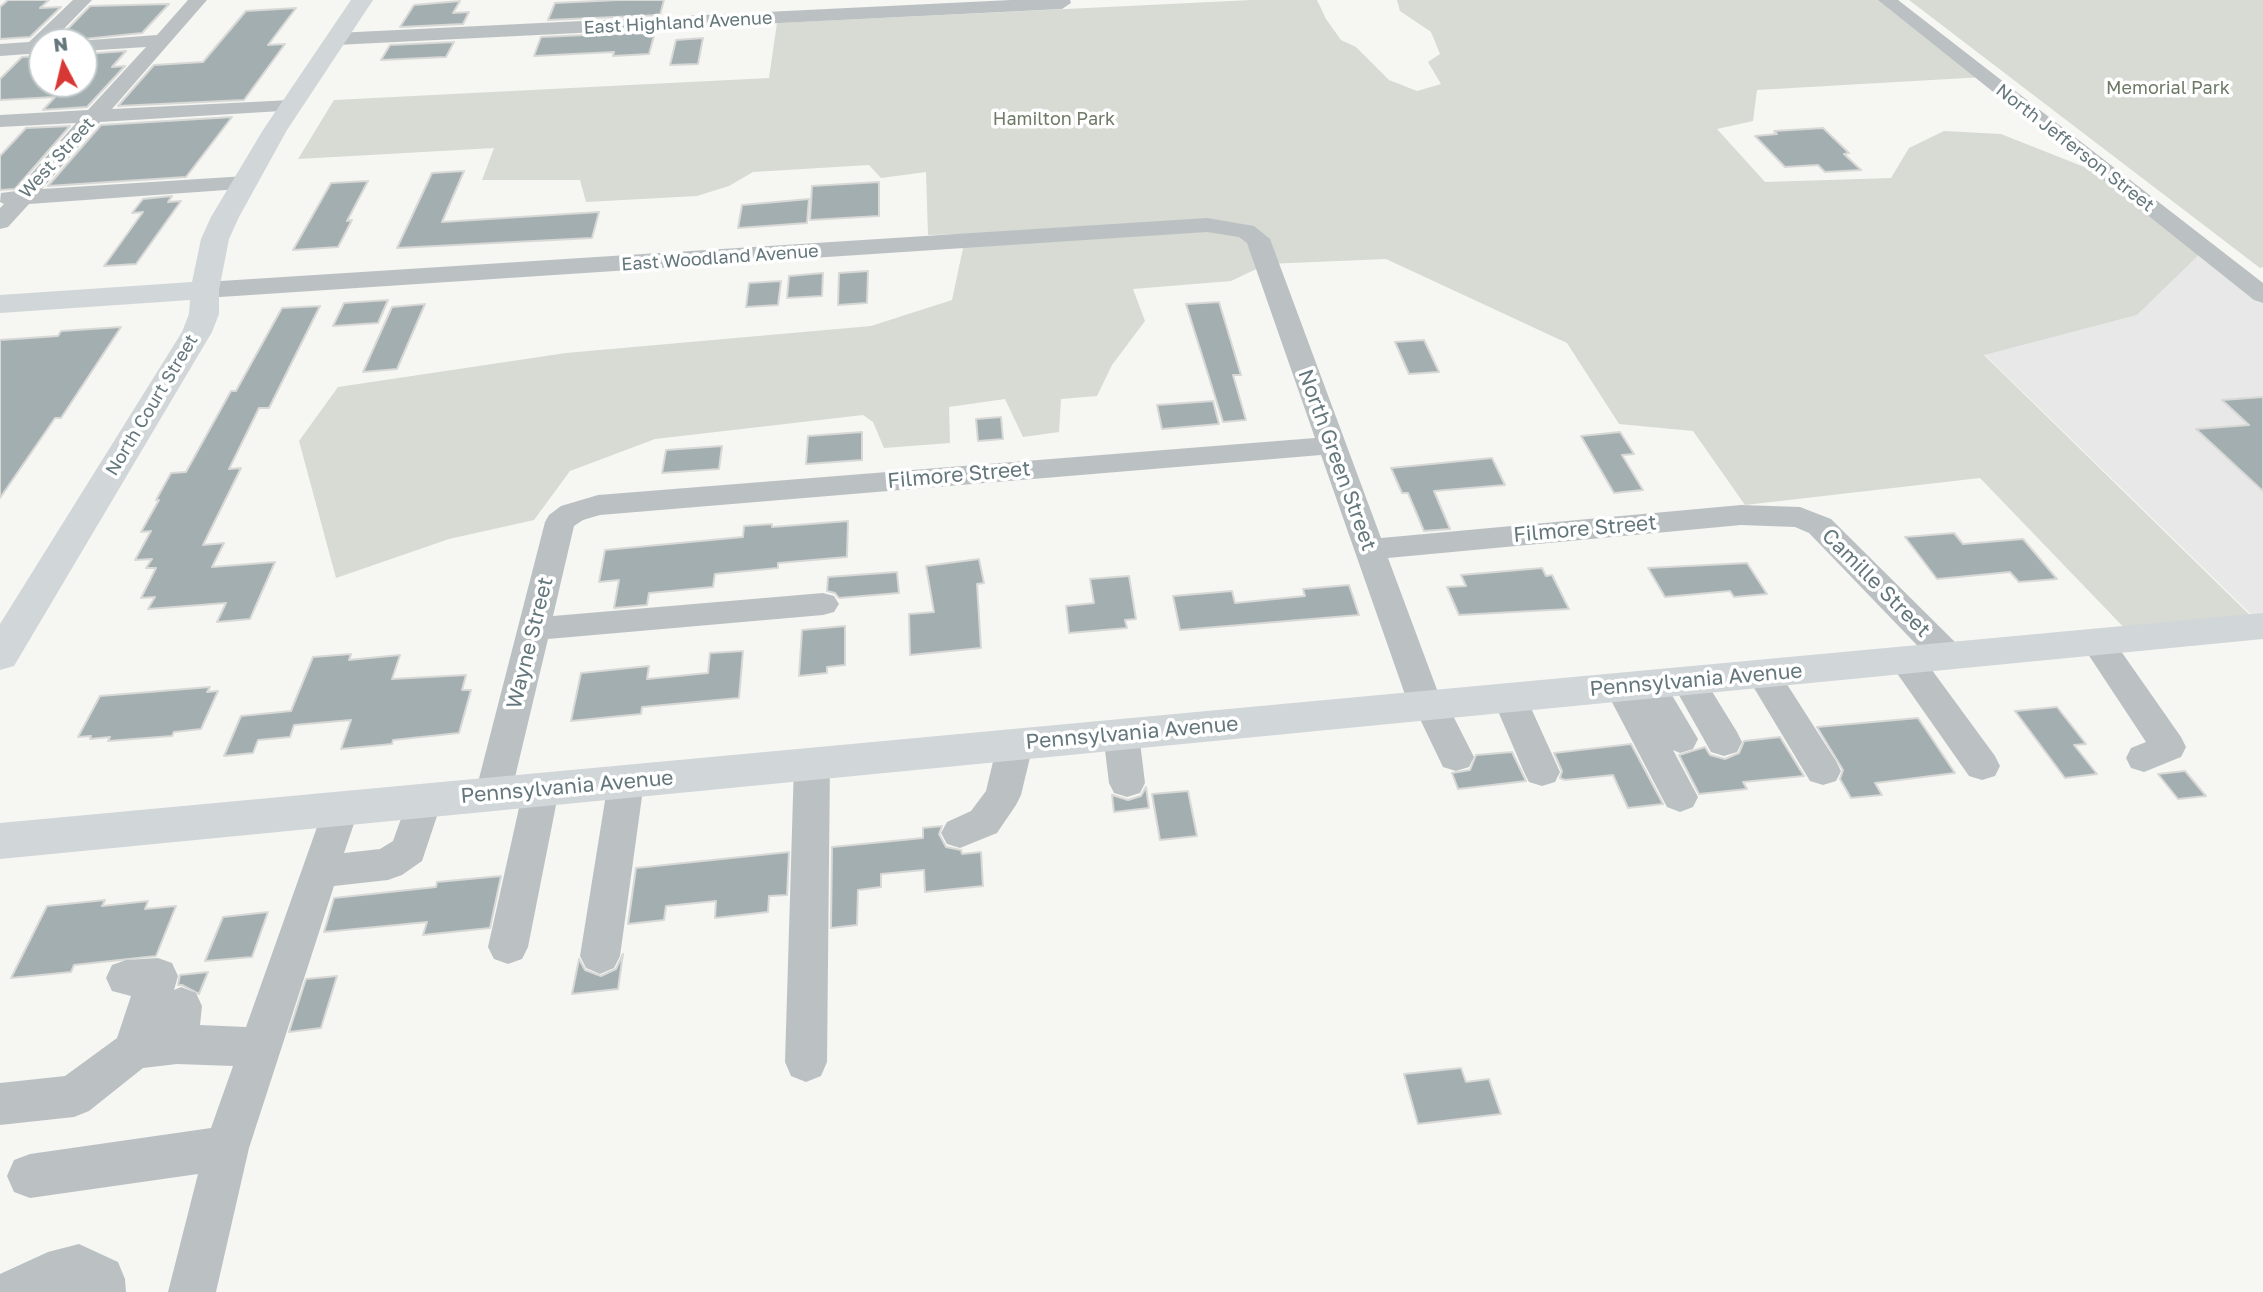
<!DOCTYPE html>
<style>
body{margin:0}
#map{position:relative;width:2263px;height:1292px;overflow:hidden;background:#f6f6f3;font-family:"Golos Text",sans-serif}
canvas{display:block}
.north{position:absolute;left:28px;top:28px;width:70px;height:70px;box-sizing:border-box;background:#fff;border:2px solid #c1c9cb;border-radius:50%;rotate:353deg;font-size:19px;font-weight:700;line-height:28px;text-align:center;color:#64777c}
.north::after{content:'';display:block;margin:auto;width:24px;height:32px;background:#d73833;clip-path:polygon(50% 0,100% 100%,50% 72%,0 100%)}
</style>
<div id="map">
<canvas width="2263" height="1292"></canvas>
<div class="north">N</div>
</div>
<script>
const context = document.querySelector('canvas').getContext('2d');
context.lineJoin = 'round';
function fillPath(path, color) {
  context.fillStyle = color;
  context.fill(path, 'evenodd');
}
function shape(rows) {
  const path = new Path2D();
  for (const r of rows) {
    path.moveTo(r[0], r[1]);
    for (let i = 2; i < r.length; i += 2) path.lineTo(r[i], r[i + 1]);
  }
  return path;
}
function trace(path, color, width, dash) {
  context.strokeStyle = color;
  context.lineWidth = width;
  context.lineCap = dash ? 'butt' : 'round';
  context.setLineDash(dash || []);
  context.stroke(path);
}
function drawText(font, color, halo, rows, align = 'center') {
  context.font = font + ' "Golos Text",sans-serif';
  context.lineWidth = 7;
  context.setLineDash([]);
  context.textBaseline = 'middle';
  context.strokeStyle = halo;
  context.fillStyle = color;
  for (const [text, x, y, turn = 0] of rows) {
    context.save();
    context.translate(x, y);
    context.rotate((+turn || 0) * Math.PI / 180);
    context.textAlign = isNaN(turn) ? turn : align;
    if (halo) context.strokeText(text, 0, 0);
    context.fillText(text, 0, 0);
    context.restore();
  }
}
fillPath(shape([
 [2205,249,2263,295,2263,626,1984,354,2137,315]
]), '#e7e8e7');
fillPath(shape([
 [1252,0,1317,0,1326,19,1341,40,1356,47,1389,80,1417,91,1441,84,1428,62,1440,54,1431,32,1400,11,1397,0,1887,0,1984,77,1757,90,1753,121,1717,129,1765,182,1891,178,1909,148,1944,131,2001,134,2112,178,2205,249,2137,315,1984,355,2261,626,2134,638,1980,478,1745,505,1693,431,1619,424,1567,343,1386,259,1267,264,1231,281,1133,289,1145,321,1112,365,1097,396,1061,399,1059,432,1023,437,1005,399,949,407,950,443,884,448,873,422,863,415,655,439,570,471,534,520,449,539,336,578,299,441,338,387,566,353,871,326,952,300,966,234,928,235,926,172,881,178,869,165,753,172,729,186,697,196,586,202,580,180,482,180,494,148,298,159,334,100,769,78,777,23],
 [1909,0,2263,0,2263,267,2260,268]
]), '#d7dbd3');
const building = shape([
 [8,0,49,0,40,8,61,7,30,37,0,39,0,7,8,0],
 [618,0,664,0,660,15,548,20,555,3,618,0],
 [460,1,453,13,469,12,463,24,400,27,414,5,460,1],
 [169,4,142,33,55,42,90,6,169,4],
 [296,8,268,45,285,44,244,100,118,106,154,65,203,62,246,11,296,8],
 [655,32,649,54,613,56,614,52,534,56,541,37,655,32],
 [703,38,698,64,670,65,676,40,703,38],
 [454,42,446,57,381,60,390,45,454,42],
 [126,51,112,67,125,66,87,107,43,110,55,97,0,100,0,79,22,57,42,56,42,84,84,84,84,54,126,51],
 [232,117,186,177,48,186,101,125,232,117],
 [70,126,15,189,0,190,0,156,26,128,70,126],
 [1823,128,1849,153,1844,154,1861,170,1825,172,1818,165,1785,167,1755,136,1777,134,1774,131,1823,128],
 [464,171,442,222,599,212,592,238,397,248,432,173,464,171],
 [368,181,347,221,352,220,338,247,293,250,331,183,368,181],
 [879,182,879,216,810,220,812,186,879,182],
 [172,196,168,202,181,201,136,264,104,266,143,212,132,213,143,199,172,196],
 [809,199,807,223,738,228,742,205,809,199],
 [868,271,867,303,838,305,839,273,868,271],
 [823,273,822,296,787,298,789,276,823,273],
 [781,281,778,305,746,307,749,283,781,281],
 [388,300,378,323,333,326,344,303,388,300],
 [1219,302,1241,375,1233,375,1246,420,1223,422,1186,304,1219,302],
 [425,304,397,369,363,372,392,307,425,304],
 [320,306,269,408,259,408,229,469,241,468,203,545,224,543,212,567,275,562,250,619,217,622,226,603,148,609,155,597,141,598,156,568,146,568,152,559,135,560,151,531,141,532,159,500,156,500,171,473,186,472,231,391,236,391,282,308,320,306],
 [121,327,61,418,55,418,0,498,0,340,58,336,61,331,121,327],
 [1424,340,1439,372,1409,374,1395,342,1424,340],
 [2263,397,2263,491,2196,429,2249,425,2222,400,2263,397],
 [1213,401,1219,424,1162,429,1157,405,1213,401],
 [1001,417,1003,439,978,441,976,419,1001,417],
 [862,432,862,460,806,464,808,436,862,432],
 [1620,432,1634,454,1622,455,1643,490,1614,493,1581,436,1620,432],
 [722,446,719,469,662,473,666,450,722,446],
 [1492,458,1505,485,1434,491,1450,529,1424,531,1408,493,1402,493,1391,468,1492,458],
 [848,521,847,557,778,563,778,568,715,574,713,587,649,593,647,605,614,608,619,580,599,582,605,550,743,537,744,526,772,524,772,527,848,521],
 [1954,533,1963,544,2023,539,2057,579,2019,582,2010,572,1937,579,1905,537,1954,533],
 [979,559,984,583,977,584,981,648,910,655,909,614,934,612,926,566,979,559],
 [1747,563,1767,594,1734,597,1730,591,1665,597,1648,568,1747,563],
 [1542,568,1546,576,1552,575,1569,609,1459,615,1447,587,1466,586,1461,575,1542,568],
 [897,572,899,593,839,598,835,593,827,591,828,577,897,572],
 [1129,576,1136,619,1125,620,1127,628,1069,633,1066,606,1094,603,1090,579,1129,576],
 [1349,585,1359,615,1180,630,1173,596,1232,591,1235,603,1305,596,1303,589,1349,585],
 [845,626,845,665,827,667,827,673,799,676,802,630,845,626],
 [743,651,739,698,642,707,641,714,571,721,581,673,649,666,647,679,708,673,710,653,743,651],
 [351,654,349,660,400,655,392,679,466,675,462,690,471,690,459,733,393,740,392,744,341,749,351,720,294,725,290,737,258,740,253,753,224,756,241,716,291,711,313,657,351,654],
 [210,687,207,692,218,691,201,729,174,732,172,736,108,741,110,737,90,739,91,736,78,737,100,696,210,687],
 [2057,707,2086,744,2074,745,2097,774,2065,778,2015,711,2057,707],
 [1918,718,1955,773,1875,783,1882,795,1851,798,1840,779,1843,770,1817,727,1918,718],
 [1780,737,1804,776,1743,782,1747,789,1699,794,1679,755,1705,747,1710,755,1725,759,1739,753,1744,741,1780,737],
 [1631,744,1663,804,1628,808,1613,775,1565,780,1560,778,1562,771,1554,753,1631,744],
 [1512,752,1526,781,1458,789,1452,773,1470,770,1476,755,1512,752],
 [2185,771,2206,796,2178,799,2158,774,2185,771],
 [1146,787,1149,808,1114,812,1112,795,1128,800,1141,796,1146,787],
 [1188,791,1197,836,1160,840,1152,794,1188,791],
 [942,826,939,834,946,847,961,850,962,854,981,852,983,886,925,892,924,870,881,874,881,887,858,890,857,925,831,928,832,847,923,838,923,828,942,826],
 [789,852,787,895,769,896,768,912,715,918,716,901,666,906,664,920,628,924,636,868,789,852],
 [501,876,490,928,423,935,427,922,324,932,334,898,436,887,437,882,501,876],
 [105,900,102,906,148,901,145,909,176,906,156,956,74,965,71,972,11,978,47,906,105,900],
 [268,912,252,957,205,961,223,917,268,912],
 [623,954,618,989,572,994,579,959,585,970,601,976,616,969,623,954],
 [208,972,199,994,182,985,178,985,180,975,208,972],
 [337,976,321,1028,289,1032,306,979,337,976],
 [1461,1068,1466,1082,1489,1079,1501,1114,1418,1124,1404,1074,1461,1068]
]);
fillPath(building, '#a3aeb0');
trace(building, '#d8d8d6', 2);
fillPath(shape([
 [73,0,92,0,51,42,42,42,42,53,0,56,0,44,29,42,73,0],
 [188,0,207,0,112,109,291,100,298,102,301,106,298,110,100,122,42,189,246,176,254,178,257,183,254,188,29,204,8,227,0,229,0,208,4,204,0,202,1,193,16,191,76,123,0,127,0,115,88,110,146,47,84,51,84,42,77,41,157,35,188,0],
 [1011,0,1070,0,1071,3,1062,9,336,45,326,39,336,33,1011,0],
 [1878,0,1898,0,2263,283,2263,303,2254,300,1878,0],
 [1207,218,1254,226,1270,239,1381,538,1741,505,1800,507,1831,519,1960,647,1965,656,1960,665,1948,668,1936,665,1809,533,1795,527,1741,525,1388,558,1439,695,1443,696,1474,757,1469,767,1456,771,1443,767,1419,717,1414,715,1409,706,1321,455,600,515,583,520,574,526,553,616,823,593,834,596,839,604,834,612,823,615,548,639,511,794,506,804,493,809,480,804,475,794,545,522,549,515,561,506,598,495,1315,438,1247,243,1239,237,1207,232,205,298,196,295,192,290,196,285,205,282,1207,218],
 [2097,630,2109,634,2181,737,2186,747,2181,757,2144,772,2131,768,2126,758,2131,748,2146,742,2080,642,2085,634,2097,630],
 [1906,648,1918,651,1995,756,2000,766,1995,776,1982,780,1969,776,1894,669,1889,660,1894,651,1906,648],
 [1762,661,1774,664,1836,761,1841,771,1836,781,1823,785,1810,781,1745,673,1750,664,1762,661],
 [1688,668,1700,672,1737,732,1742,742,1737,752,1724,756,1711,752,1671,681,1676,672,1688,668],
 [1648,671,1660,675,1698,739,1693,749,1680,753,1673,750,1698,797,1693,807,1680,812,1667,807,1604,687,1609,678,1621,674,1634,679,1636,675,1648,671],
 [1509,684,1521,688,1526,697,1560,772,1555,782,1542,786,1529,782,1524,772,1492,697,1497,688,1509,684],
 [1121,721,1133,724,1139,734,1145,783,1140,793,1127,797,1114,793,1109,783,1103,734,1109,724,1121,721],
 [1015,731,1028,735,1033,745,1021,795,1016,805,997,833,960,848,947,844,941,833,947,822,971,811,986,791,997,745,1002,735,1015,731],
 [812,750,825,754,830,764,827,1062,821,1076,806,1082,791,1076,785,1062,794,764,799,754,812,750],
 [626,768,639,772,644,782,620,956,614,968,600,974,586,968,580,956,608,782,613,772,626,768],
 [541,776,554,780,559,790,528,947,522,959,508,964,494,959,488,947,523,790,528,780,541,776],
 [424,786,437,791,442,801,422,861,402,875,388,880,334,886,249,1148,216,1292,168,1292,198,1174,30,1198,14,1192,7,1176,14,1160,30,1154,211,1128,233,1066,177,1064,143,1068,89,1111,74,1117,0,1125,0,1083,65,1076,117,1038,131,996,112,991,106,978,112,965,126,960,158,958,172,963,178,976,174,990,181,987,196,993,202,1006,200,1025,246,1027,327,799,340,794,353,799,359,809,344,853,380,849,393,841,411,791,424,786],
 [79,1244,118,1262,125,1279,126,1292,0,1292,0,1274,48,1252,79,1244]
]), '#bbc1c3');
fillPath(shape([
 [351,0,373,0,287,130,239,217,229,239,219,290,219,314,212,332,14,666,0,670,0,624,182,332,189,314,190,300,0,313,0,295,192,282,201,239,211,217,263,130,351,0],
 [2263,613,2263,639,0,859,0,823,2263,613]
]), '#d1d6d8');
drawText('18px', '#64777c', '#fff', [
 ["East Highland Avenue",678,23,-3],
 ["North Jefferson Street",2075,148,38],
 ["West Street",57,158,-48],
 ["East Woodland Avenue",720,258,-4],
 ["North Court Street",152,405,-59]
]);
drawText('18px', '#6e7a66', '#fff', [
 ["Memorial Park",2168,88],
 ["Hamilton Park",1054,119]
]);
drawText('21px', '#64777c', '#fff', [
 ["North Green Street",1337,460,70],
 ["Filmore Street",959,475,-5],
 ["Filmore Street",1585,529,-5],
 ["Camille Street",1876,583,45],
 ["Wayne Street",530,643,-76],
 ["Pennsylvania Avenue",1696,680,-5],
 ["Pennsylvania Avenue",1132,733,-5],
 ["Pennsylvania Avenue",567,787,-5]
]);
</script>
